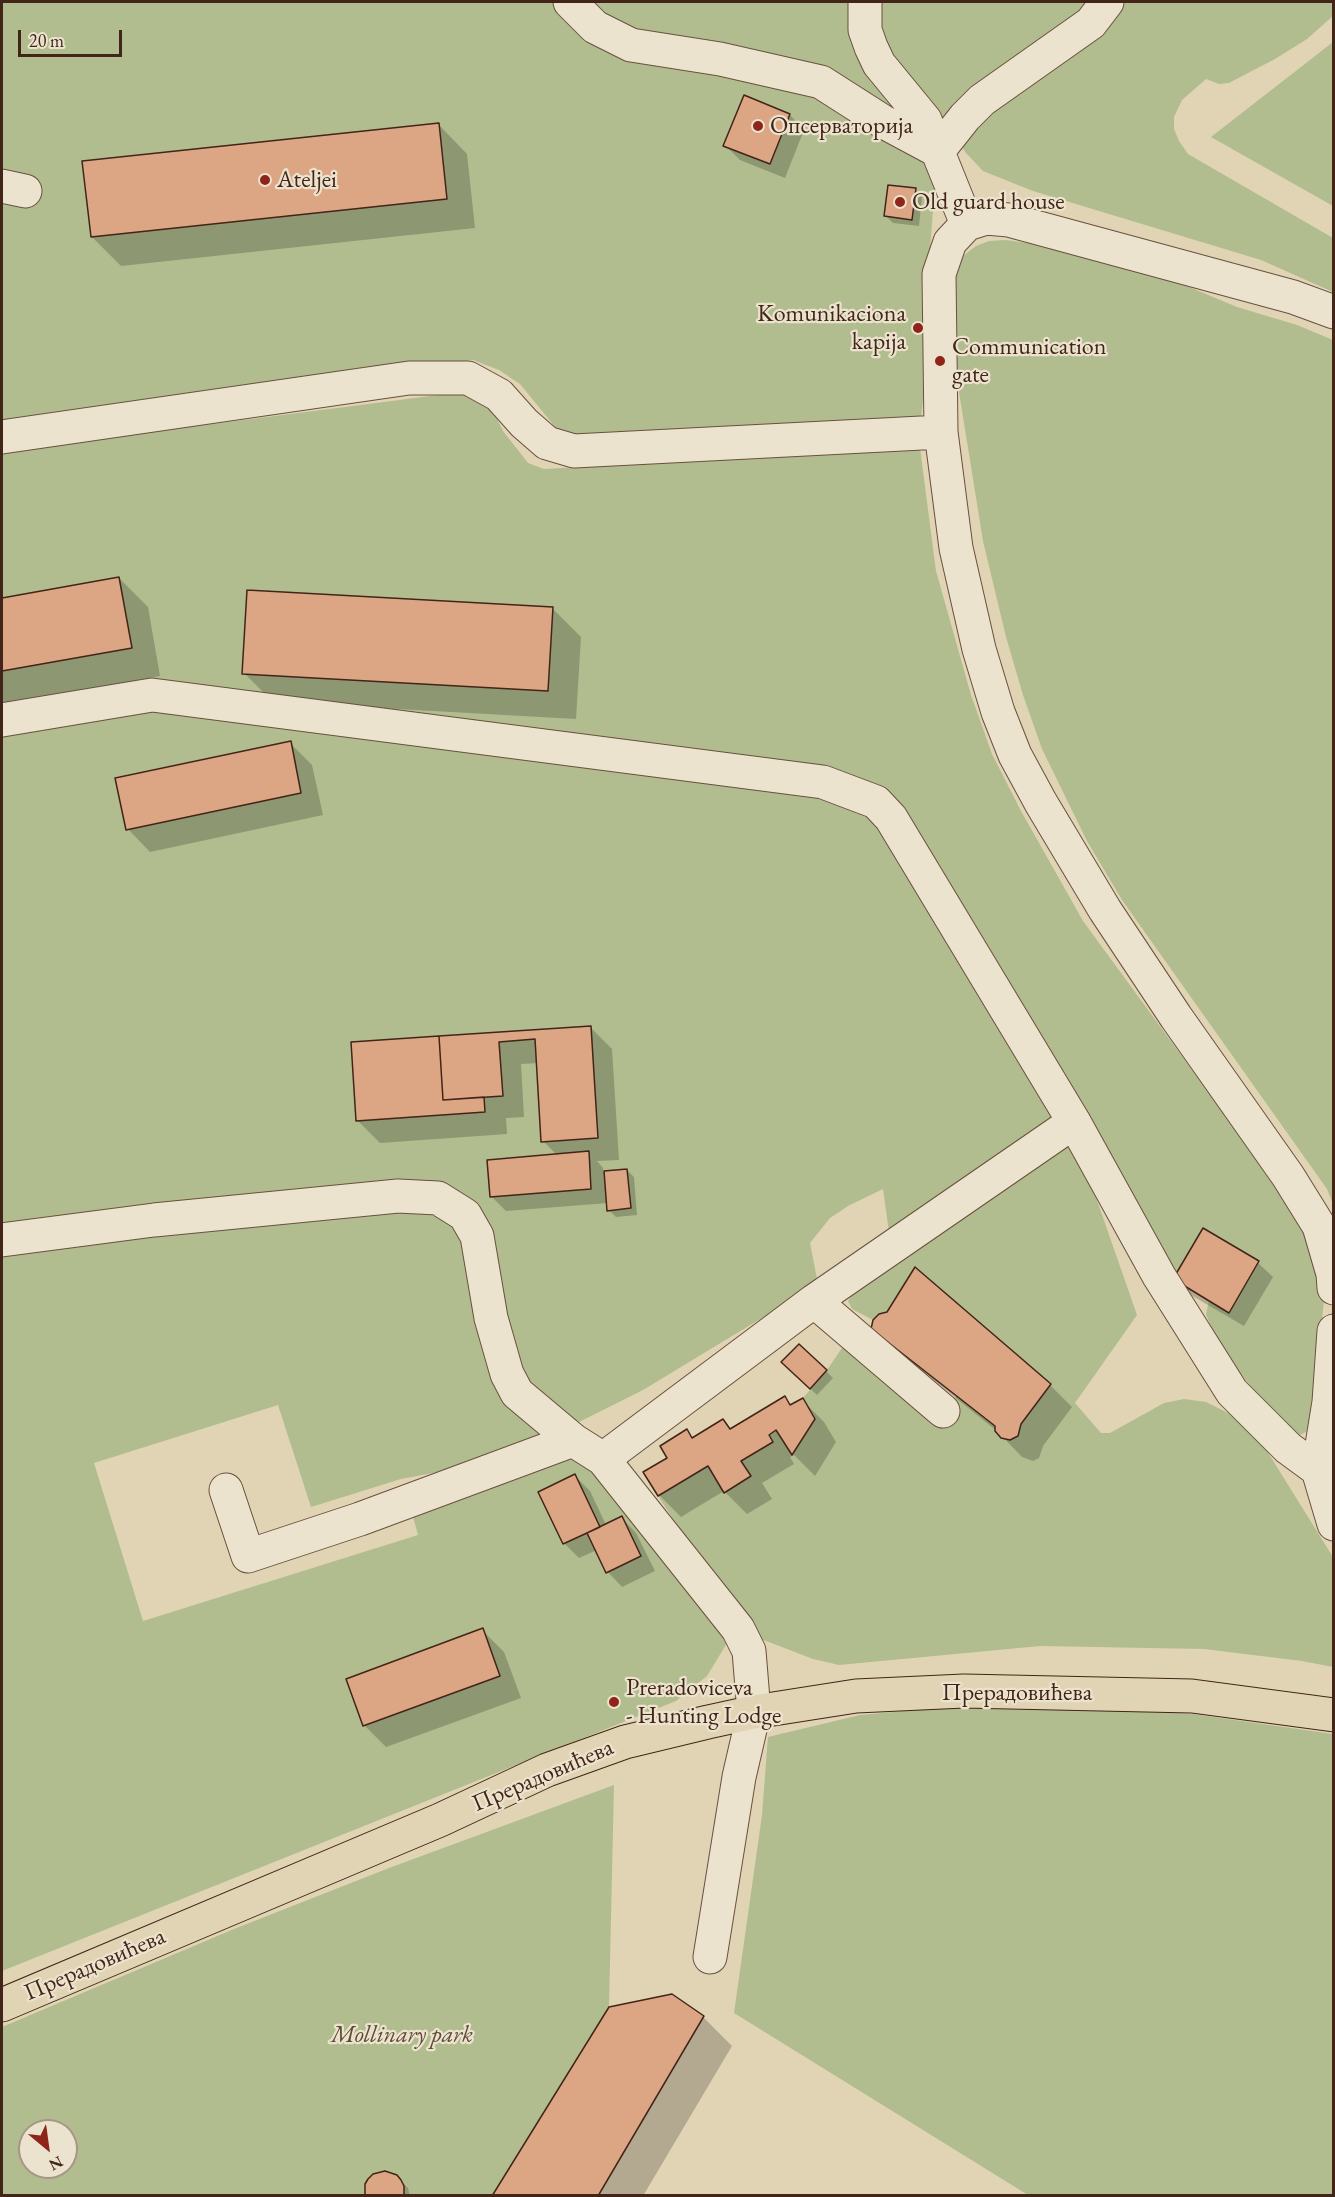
<!DOCTYPE html>
<meta charset="utf-8">
<style>
body{margin:0}
#map{position:relative;width:1335px;height:2197px;overflow:hidden;background:#e0d4b4;font-family:"EB Garamond",serif}
canvas{display:block}
.frame{position:absolute;inset:0;border:3px solid #422418;pointer-events:none}
.north{position:absolute;left:18px;top:2119px;width:60px;height:60px;box-sizing:border-box;background:#ebe3ce;border:2px solid #a79785;border-radius:50%;rotate:151deg;font-size:16px;font-weight:700;line-height:24px;text-align:center;color:#422418}
.north::after{content:'';display:block;margin:auto;width:21px;height:27px;background:#8f2418;clip-path:polygon(50% 0,100% 100%,50% 72%,0 100%)}
.scale{position:absolute;left:18px;top:30px;width:104px;height:27px;box-sizing:border-box;border:3px solid #422418;border-top:0;padding-left:8px;font-size:18px;line-height:21px;white-space:nowrap;color:#422418;-webkit-text-stroke:4px #ebe3ce;paint-order:stroke}
</style>
<div id="map">
<canvas width="1335" height="2197"></canvas>
<div class="frame"></div>
<div class="north">N</div>
<div class="scale">20 m</div>
</div>
<script>
const context = document.querySelector('canvas').getContext('2d');
context.lineJoin = 'round';
function fillPath(path, color) {
  context.fillStyle = color;
  context.fill(path, 'evenodd');
}
function shape(rows) {
  const path = new Path2D();
  for (const r of rows) {
    path.moveTo(r[0], r[1]);
    for (let i = 2; i < r.length; i += 2) path.lineTo(r[i], r[i + 1]);
  }
  return path;
}
function trace(path, color, width, dash) {
  context.strokeStyle = color;
  context.lineWidth = width;
  context.lineCap = dash ? 'butt' : 'round';
  context.setLineDash(dash || []);
  context.stroke(path);
}
function drawText(font, color, halo, rows, align = 'center') {
  context.font = font + ' "EB Garamond",serif';
  context.lineWidth = 4.5;
  context.setLineDash([]);
  context.textBaseline = 'middle';
  context.strokeStyle = halo;
  context.fillStyle = color;
  for (const [text, x, y, turn = 0] of rows) {
    context.save();
    context.translate(x, y);
    context.rotate((+turn || 0) * Math.PI / 180);
    context.textAlign = isNaN(turn) ? turn : align;
    if (halo) context.strokeText(text, 0, 0);
    context.fillText(text, 0, 0);
    context.restore();
  }
}
fillPath(shape([
 [2,2,1333,2,1333,16,1307,39,1275,59,1229,83,1219,84,1206,79,1182,100,1174,117,1174,129,1179,141,1188,154,1333,238,1333,292,1261,260,1033,191,983,171,966,153,940,116,926,303,927,361,921,418,565,435,556,428,520,384,499,370,473,360,2,425],
 [1333,42,1333,206,1211,137],
 [1006,240,1063,248,1153,272,1237,307,1297,325,1333,340,1333,1204,1327,1189,1122,900,1087,841,1042,749,1023,695,1006,637,983,541,954,361,953,266,959,259,976,246,989,241],
 [454,393,470,394,484,401,494,413,503,431,528,463,544,469,920,448,936,571,971,695,992,754,1021,811,1083,921,1263,1167,1308,1233,1324,1300,1311,1424,1306,1432,1298,1436,1289,1435,1226,1355,1213,1333,1206,1314,1209,1301,1229,1312,1259,1261,1203,1228,1173,1279,1084,1163,1137,1315,1075,1403,1101,1433,1110,1433,1164,1403,1184,1399,1206,1402,1228,1413,1251,1432,1267,1451,1333,1557,1333,1667,1302,1661,1204,1649,1040,1646,839,1665,813,1659,761,1639,691,1546,658,1496,708,1466,724,1492,750,1476,741,1461,772,1441,769,1435,776,1430,792,1455,815,1419,803,1398,827,1370,844,1345,934,1421,957,1396,995,1426,998,1435,1005,1439,1010,1440,1018,1436,1021,1424,1051,1384,887,1312,879,1314,873,1320,852,1309,848,1301,889,1232,883,1189,848,1206,830,1218,810,1243,818,1284,643,1390,503,1460,401,1479,311,1507,278,1405,94,1463,143,1621,418,1535,413,1517,556,1453,579,1456,629,1507,722,1625,727,1643,707,1676,676,1701,2,1971,2,671,132,648,119,577,2,598,2,451],
 [248,590,552,607,548,691,243,674],
 [290,741,301,793,126,830,116,777],
 [960,1706,1070,1706,1193,1714,1333,1734,1333,2195,1028,2195,734,2013,762,1815,768,1737,860,1715],
 [614,1785,609,2007,492,2195,2,2196,2,2027,234,1929,389,1868],
 [30,2131,66,2131,66,2167,30,2167]
]), '#b1bd8e');
fillPath(shape([
 [790,115,804,130,785,178,740,160,725,145],
 [439,125,467,154,475,228,121,266,92,237],
 [915,190,922,197,919,226,893,223,886,216],
 [119,578,148,607,160,676,2,705,2,599],
 [552,608,581,637,576,719,273,702,244,673],
 [290,743,312,765,323,815,150,852,128,829],
 [590,1027,612,1049,619,1160,597,1161,603,1168,603,1172,627,1170,634,1177,637,1215,616,1217,609,1210,608,1203,506,1211,491,1196,557,1155,543,1141,538,1063,521,1064,524,1117,506,1118,507,1134,380,1143,358,1121,353,1043],
 [1204,1230,1258,1263,1273,1277,1244,1326,1189,1294,1175,1279],
 [874,1332,1050,1385,1072,1407,1043,1446,1039,1458,1033,1461,1022,1457,998,1432],
 [783,1362,826,1371,833,1378,817,1395],
 [785,1398,792,1405,802,1400,824,1422,836,1442,815,1476,794,1455,790,1457,794,1464,762,1483,772,1499,747,1514,724,1491,681,1517,659,1495,669,1458,687,1431,694,1438,723,1421,732,1430],
 [575,1476,590,1491,606,1525,622,1518,636,1533,655,1571,622,1587,608,1572,597,1550,579,1558,564,1543],
 [482,1630,504,1652,521,1698,386,1747,364,1725],
 [703,2017,732,2046,643,2196,494,2196],
 [396,2176,408,2188,410,2196,366,2196]
]), '#0003');
const building = shape([
 [744,95,790,114,770,164,723,146,744,95],
 [439,123,447,199,91,237,82,161,439,123],
 [888,185,916,188,912,220,884,216,888,185],
 [119,577,132,648,2,671,2,598,119,577],
 [247,590,553,607,548,691,242,674,247,590],
 [291,741,301,793,126,830,115,778,291,741],
 [591,1026,598,1138,541,1142,535,1039,499,1042,503,1096,443,1100,439,1036,591,1026],
 [439,1036,443,1100,484,1097,485,1112,356,1121,351,1042,439,1036],
 [589,1151,591,1189,490,1197,487,1160,589,1151],
 [627,1169,631,1208,607,1211,604,1171,627,1169],
 [1203,1228,1259,1261,1229,1313,1173,1279,1203,1228],
 [915,1267,1051,1384,1021,1424,1018,1436,1010,1440,1001,1438,995,1431,995,1426,871,1329,873,1320,879,1314,887,1312,915,1267],
 [799,1344,827,1370,810,1389,781,1362,799,1344],
 [785,1396,790,1405,803,1398,815,1419,792,1455,776,1430,769,1435,773,1442,741,1461,751,1476,724,1493,708,1466,658,1496,643,1472,667,1458,660,1446,687,1429,692,1438,723,1419,730,1429,785,1396],
 [575,1474,600,1527,563,1544,538,1492,575,1474],
 [622,1516,641,1556,606,1573,587,1533,622,1516],
 [483,1628,500,1676,363,1726,346,1679,483,1628],
 [672,1994,704,2016,598,2196,492,2196,609,2007,672,1994],
 [385,2171,397,2175,401,2180,404,2186,404,2196,365,2196,365,2184,368,2179,373,2174,385,2171]
]);
fillPath(building, '#dca685');
trace(building, '#422418', 1.5);
const minor = shape([
 [570,2,595,27,631,45,720,59,821,82,882,121,938,151],
 [865,2,865,30,871,47,879,64,925,120,967,224],
 [938,151,965,117,982,100,1091,23,1107,2],
 [2,186,25,191],
 [1334,312,1293,297,1009,220,986,218,967,224,950,242,939,274,941,432,956,548,979,649,998,712,1015,755,1041,803,1105,910,1176,1017,1288,1176,1319,1226,1333,1274,1334,1288],
 [2,437,409,378,468,378,499,395,524,423,547,443,574,451,941,432],
 [2,720,152,695,823,782,876,802,891,818,1074,1122,1159,1276,1232,1392,1288,1448,1318,1470],
 [2,1240,154,1220,398,1196,438,1198,465,1215,477,1236,491,1318,507,1374,517,1393,573,1440],
 [814,1301,943,1411],
 [1334,1331,1329,1402,1318,1470,1334,1524],
 [603,1459,814,1301,1074,1122],
 [226,1490,248,1556,360,1519,573,1440,603,1459,738,1629,749,1651,754,1712,739,1777,710,1957]
]);
const major = shape([
 [2,2005,440,1820,547,1770,625,1742,708,1722,754,1712,856,1696,964,1691,1192,1696,1334,1715]
]);
trace(minor, '#6a503f', 35);
trace(major, '#422418', 35);
trace(minor, '#ebe3ce', 33);
trace(major, '#e0d4b4', 33);
for (const [x, y, r, color] of [
 [758,126,6,"#8f2418"],
 [265,180,6,"#8f2418"],
 [900,202,6,"#8f2418"],
 [918,328,6,"#8f2418"],
 [940,361,6,"#8f2418"],
 [614,1702,6,"#8f2418"]
]) {
  const dot = new Path2D();
  dot.arc(x, y, r, 0, 2 * Math.PI);
  context.fillStyle = color;
  context.fill(dot);
  trace(dot, '#ebe3ce', 2);
}
drawText('24px', '#422418', '#ebe3ce', [
 ["Опсерваторија",770,126],
 ["Ateljei",277,180],
 ["Old guard house",912,202],
 ["Komunikaciona",906,314,"right"],
 ["kapija",906,342,"right"],
 ["Communication",952,347],
 ["gate",952,375],
 ["Preradoviceva",626,1688],
 ["- Hunting Lodge",626,1716]
], 'left');
drawText('24px', '#422418', '#ebe3ce', [
 ["Прерадовићева",1017,1693],
 ["Прерадовићева",543,1776,-23],
 ["Прерадовићева",95,1965,-23]
]);
drawText('italic 24px', '#5e4a36', '#ebe3ce', [
 ["Mollinary park",402,2035]
]);
</script>
